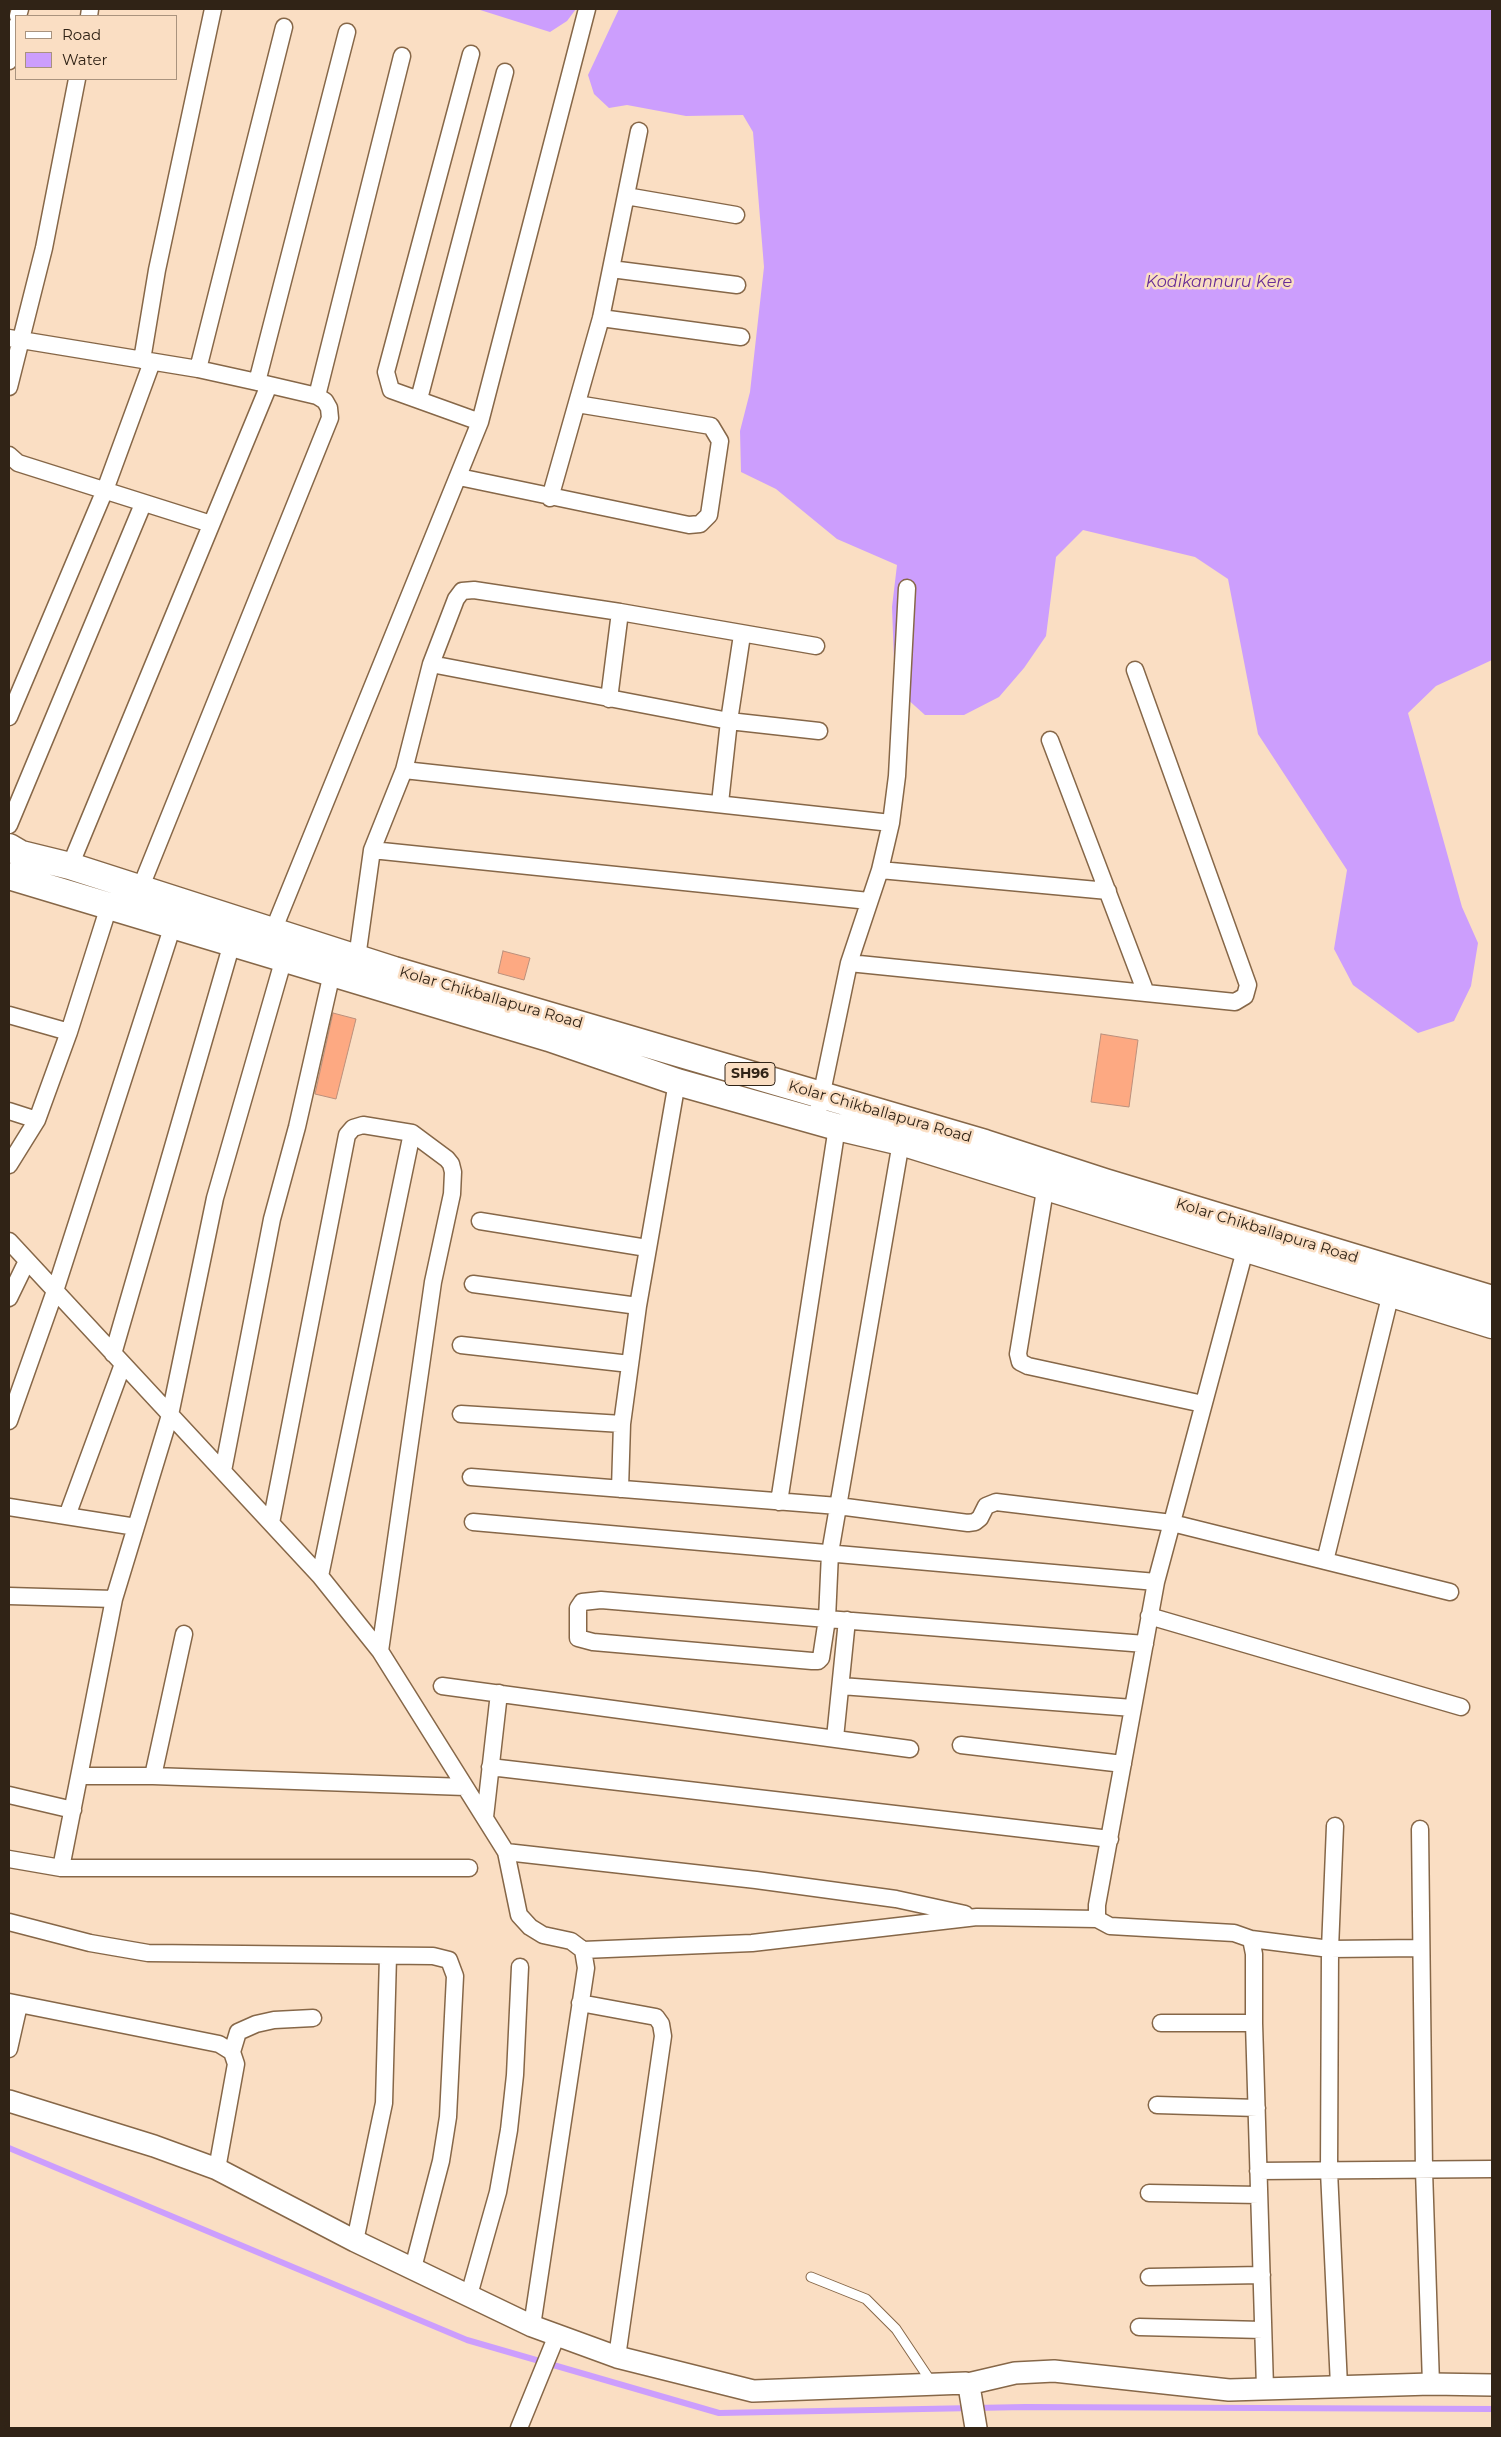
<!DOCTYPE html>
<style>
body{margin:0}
#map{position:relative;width:1501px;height:2437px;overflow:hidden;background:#fadec3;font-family:Montserrat,sans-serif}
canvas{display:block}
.frame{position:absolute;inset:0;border:10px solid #302316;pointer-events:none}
.legend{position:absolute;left:15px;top:15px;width:162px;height:65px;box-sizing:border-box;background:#fadec3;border:1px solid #a9937e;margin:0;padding:6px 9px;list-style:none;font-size:15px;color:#302316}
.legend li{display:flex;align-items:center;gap:10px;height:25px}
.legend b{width:25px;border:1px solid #a9937e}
</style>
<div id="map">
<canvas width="1501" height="2437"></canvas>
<div class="frame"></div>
<ul class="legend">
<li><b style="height:6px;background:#fff"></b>Road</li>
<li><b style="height:14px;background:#cc9efd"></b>Water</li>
</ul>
</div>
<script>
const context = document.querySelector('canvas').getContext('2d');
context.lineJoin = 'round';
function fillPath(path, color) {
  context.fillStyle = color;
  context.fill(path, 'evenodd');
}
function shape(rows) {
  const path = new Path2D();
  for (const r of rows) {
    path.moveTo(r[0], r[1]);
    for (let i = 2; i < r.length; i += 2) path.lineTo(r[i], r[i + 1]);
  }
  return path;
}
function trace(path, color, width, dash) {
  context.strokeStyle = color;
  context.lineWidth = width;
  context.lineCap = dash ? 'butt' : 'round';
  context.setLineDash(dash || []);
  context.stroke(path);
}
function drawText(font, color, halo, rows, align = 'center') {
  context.font = font + ' Montserrat,sans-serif';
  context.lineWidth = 5;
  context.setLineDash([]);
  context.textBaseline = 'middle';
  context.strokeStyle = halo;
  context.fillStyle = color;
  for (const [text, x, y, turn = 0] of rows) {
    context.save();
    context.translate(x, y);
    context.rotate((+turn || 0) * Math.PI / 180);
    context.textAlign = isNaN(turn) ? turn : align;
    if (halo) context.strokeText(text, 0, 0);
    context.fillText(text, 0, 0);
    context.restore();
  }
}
fillPath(shape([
 [477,9,576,9,567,21,550,32],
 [619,9,1492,9,1492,660,1436,686,1408,713,1462,907,1478,943,1471,986,1454,1021,1418,1033,1353,985,1334,949,1347,870,1258,734,1228,579,1195,557,1083,530,1056,557,1046,636,1024,668,999,697,964,715,925,715,895,688,892,607,897,565,837,539,776,489,741,472,740,431,750,392,764,267,753,132,743,115,686,116,627,105,609,108,594,94,588,75]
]), '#cc9efd');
trace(shape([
 [9,2148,467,2340,719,2413,1025,2407,1492,2409]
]), '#cc9efd', 6);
const building = shape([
 [503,951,530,958,524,980,498,973,503,951],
 [333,1013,356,1019,336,1099,315,1094,333,1013],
 [1101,1034,1138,1040,1129,1107,1091,1102,1101,1034]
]);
fillPath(building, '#fda982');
trace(building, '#bb907c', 1);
const service = shape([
 [811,2277,866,2299,896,2329,932,2383]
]);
const minor = shape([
 [18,16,20,9],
 [89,16,90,9],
 [471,54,386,372,391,390,480,422],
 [9,61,16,26],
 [626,196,736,215],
 [611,269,737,285],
 [601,318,741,337],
 [9,338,198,369,257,382,317,396,325,401,329,408,330,418,140,889],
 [142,360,157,270,213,9],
 [198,369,284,27],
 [257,382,347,32],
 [9,387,44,248,77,79],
 [317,396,402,56],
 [419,399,505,72],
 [9,455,18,463,211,524],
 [459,477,689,525,700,524,709,515,720,441,711,426,577,404],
 [550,498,601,318,639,131],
 [431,664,729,721,819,731],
 [609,699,620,612],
 [9,717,105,490,152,362],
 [1050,740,1146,993],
 [404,770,891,823],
 [720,803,729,721,742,635],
 [9,825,143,504],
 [372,850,869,901],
 [70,866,269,385],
 [880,870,1108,891],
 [273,931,480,422,587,9],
 [357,958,372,850,404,770,431,664,456,599,462,591,474,590,620,612,816,646],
 [849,963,1235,1002,1245,996,1248,985,1135,670],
 [9,1015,69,1032],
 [9,1111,37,1120],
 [816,1121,849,963,880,870,891,823,897,776,907,588],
 [901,1142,830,1553,827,1619,821,1658,818,1661,812,1661,593,1642,578,1638,578,1608,582,1602,601,1600,827,1619,1145,1644],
 [9,1165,37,1120,69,1032,109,906],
 [1047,1178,1018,1354,1020,1362,1028,1366,1203,1404],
 [480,1221,647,1248],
 [9,1241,320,1576,380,1651,506,1852,519,1915,530,1927,543,1935,571,1941,583,1950,586,1968,532,2326],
 [1245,1250,1156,1582,1097,1905,1097,1919,1110,1926,1234,1933,1251,1939,1254,1954,1254,2023,1265,2388],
 [473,1284,638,1306],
 [9,1298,27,1261],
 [461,1345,630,1364],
 [113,1354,232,943],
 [461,1414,622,1424],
 [9,1421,55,1291,173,925],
 [223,1471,272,1219,297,1127,332,973],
 [471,1477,838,1506,968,1523,975,1522,980,1518,986,1506,996,1502,1172,1523,1450,1592],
 [620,1489,622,1424,638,1306,677,1082],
 [779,1502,837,1127],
 [9,1507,136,1527],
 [67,1516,123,1364],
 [473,1522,1156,1582],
 [271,1523,347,1135,353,1128,363,1125,412,1133,447,1159,451,1164,453,1172,452,1194,433,1282,380,1651],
 [1325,1561,1391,1293],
 [320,1576,412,1133],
 [9,1596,114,1599],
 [1149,1616,1461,1707],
 [442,1686,910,1749],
 [841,1686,1133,1708],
 [835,1738,847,1620],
 [961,1745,1123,1764],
 [490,1767,1110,1839],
 [80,1776,153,1776,465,1787],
 [153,1776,184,1634],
 [9,1795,73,1810],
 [485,1817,499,1693],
 [1335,1826,1330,1949,1329,2171,1339,2386],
 [1420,1829,1424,2170,1431,2384],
 [506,1852,756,1880,896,1899,965,1914],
 [9,1859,61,1868,469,1868],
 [61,1868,114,1599,170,1415,215,1198,286,951],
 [9,1922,90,1943,148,1953,433,1956,449,1960,455,1976,448,2117,441,2161,413,2268],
 [1251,1939,1330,1949,1421,1948],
 [583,1950,752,1943,977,1917,1097,1919],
 [9,2002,219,2044,232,2052,236,2064,217,2169],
 [580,2003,656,2017,661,2024,663,2036,617,2357],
 [1161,2023,1254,2023],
 [9,2049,19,2005],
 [232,2052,238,2032,256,2024,274,2020,313,2018],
 [1157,2105,1257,2108],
 [1258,2171,1492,2169],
 [1149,2193,1259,2195],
 [355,2241,384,2103,388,1956],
 [1149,2277,1262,2275],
 [469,2295,498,2192,509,2130,515,2075,520,1967],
 [1139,2327,1263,2330],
 [519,2428,557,2335]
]);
const tertiary = shape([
 [9,2101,154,2146,217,2169,355,2241,532,2326,617,2357,753,2391,966,2383,969,2386,976,2428],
 [968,2384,1015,2373,1054,2371,1229,2390,1431,2384,1492,2385]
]);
const primary = shape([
 [9,847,21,854,70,866,394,970,985,1143,1105,1182,1492,1299],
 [9,876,549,1038,677,1082,837,1127,901,1142,1492,1325]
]);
trace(service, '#866748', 11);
trace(minor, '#866748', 19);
trace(tertiary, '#866748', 24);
trace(primary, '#866748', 29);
trace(service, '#fff', 9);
trace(minor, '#fff', 16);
trace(tertiary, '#fff', 21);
trace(primary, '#fff', 26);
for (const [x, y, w] of [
 [750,1074,50]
]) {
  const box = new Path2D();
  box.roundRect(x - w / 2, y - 11.5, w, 23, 4);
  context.fillStyle = '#fadec3';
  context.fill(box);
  trace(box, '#302316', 1);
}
drawText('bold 14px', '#302316', null, [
 ["SH96",750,1074]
]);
drawText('15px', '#302316', '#fadec3', [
 ["Kolar Chikballapura Road",491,998,16],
 ["Kolar Chikballapura Road",880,1112,16],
 ["Kolar Chikballapura Road",1267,1231,17]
]);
drawText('italic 16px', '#662a96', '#fadec3', [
 ["Kodikannuru Kere",1219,282]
]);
</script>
